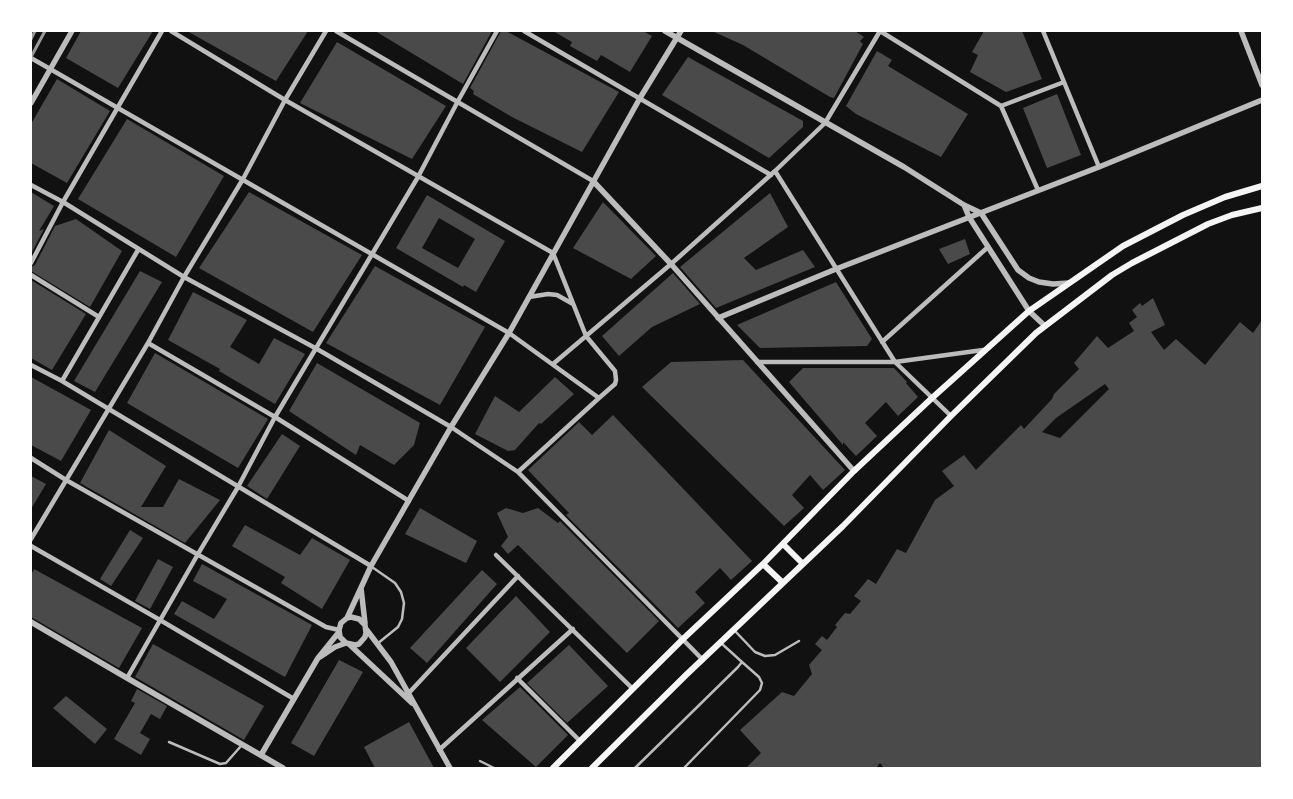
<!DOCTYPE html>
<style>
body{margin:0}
#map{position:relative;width:1293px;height:799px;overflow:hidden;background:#111;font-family:Rubik,sans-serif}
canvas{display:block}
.frame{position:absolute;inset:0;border:32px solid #fff;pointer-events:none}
</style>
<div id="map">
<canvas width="1293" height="799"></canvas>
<div class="frame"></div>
</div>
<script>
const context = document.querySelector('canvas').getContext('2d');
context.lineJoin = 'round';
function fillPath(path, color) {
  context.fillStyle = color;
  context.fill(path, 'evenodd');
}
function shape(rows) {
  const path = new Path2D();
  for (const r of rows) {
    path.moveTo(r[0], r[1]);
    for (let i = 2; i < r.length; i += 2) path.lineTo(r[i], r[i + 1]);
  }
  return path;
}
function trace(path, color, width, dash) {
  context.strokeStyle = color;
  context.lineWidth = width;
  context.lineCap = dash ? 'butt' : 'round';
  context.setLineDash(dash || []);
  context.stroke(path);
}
fillPath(shape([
 [81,31,153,31,118,88,66,58],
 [187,31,308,31,276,81],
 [375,31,492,31,463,84],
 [501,31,506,31,619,92,582,152,512,117,473,94,474,91,470,88],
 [553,31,643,31,652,36,630,72,601,55,597,61,570,46,572,42],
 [712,31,855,31,864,37,860,41,863,44,834,98,830,97,743,45],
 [984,31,1022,31,1042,79,1006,92,970,72,978,55,972,52],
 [337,42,446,106,412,159,300,103],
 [877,51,892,60,888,66,968,114,941,157,856,114,846,106],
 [688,57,803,121,803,127,769,158,662,95],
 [57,79,110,111,67,183,31,163,31,124],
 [1057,94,1081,155,1047,168,1023,108],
 [127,119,224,176,176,257,78,199],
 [31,192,54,206,39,231,44,229,31,254],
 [249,192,362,255,313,332,199,268],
 [770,193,788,227,744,258,756,270,803,250,815,267,716,308,680,267],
 [427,195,505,241,476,292,464,285,463,287,396,248],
 [439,218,475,239,458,268,422,248],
 [603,202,656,256,631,279,573,248],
 [76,219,122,251,90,307,31,271,31,267,35,265,55,226],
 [965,239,970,254,948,264,939,249],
 [375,266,485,327,440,405,326,343],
 [140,271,162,282,95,392,74,381],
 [673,273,700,304,652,327,619,356,602,336],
 [31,280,86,314,52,370,31,358],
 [836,282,872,339,867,346,760,348,737,325],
 [193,292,247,320,230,347,259,364,274,338,305,354,275,404,219,371,220,369,168,340],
 [1153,298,1165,325,1151,332,1164,350,1176,339,1205,365,1240,322,1253,333,1262,320,1262,768,884,768,880,763,876,768,746,768,761,753,740,730,782,692,794,696,812,674,809,665,822,650,815,644,822,636,827,640,837,627,835,625,845,613,850,614,861,601,854,596,868,579,876,584,897,549,906,553,935,500,954,486,942,471,964,455,976,470,1021,425,1024,429,1052,399,1054,394,1079,369,1074,363,1097,336,1108,348,1134,331,1129,323,1137,317,1132,310,1140,303,1142,306],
 [1105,384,1109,389,1060,438,1042,432,1056,418],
 [155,353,268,419,238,468,127,403],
 [743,360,845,470,823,490,810,475,792,495,804,508,784,526,642,387,671,362],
 [317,363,420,423,414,445,394,465,360,445,356,455,289,411],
 [803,368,894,368,907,382,906,383,918,397,898,416,886,402,865,423,877,436,856,456,843,442,843,445,789,382],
 [31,377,91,410,61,461,31,445],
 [555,377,574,394,541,424,539,423,515,450,508,451,475,434,495,396,519,412],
 [613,415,752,561,731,580,720,568,695,592,705,603,678,628,566,515,569,513,528,470,579,422,592,435],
 [109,430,166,466,141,507,163,507,179,479,220,500,185,543,80,483],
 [282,434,300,446,267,499,247,486],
 [31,476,46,484,31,509],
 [420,508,477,541,466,563,405,534],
 [506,508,523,513,538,508,558,523,560,521,659,621,627,653,518,545,508,554,501,546,508,537,497,513],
 [245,525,300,555,312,538,350,560,322,609,281,583,285,577,232,546],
 [130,530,143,538,111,586,100,579],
 [158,559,173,567,150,609,135,601],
 [202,564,312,625,285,677,174,614,182,601,214,619,227,599,193,581],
 [34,569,142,628,119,668,31,617,31,575],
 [482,570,497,584,427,663,410,648],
 [516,596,550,632,500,682,466,648],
 [153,644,264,706,244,740,135,677],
 [569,645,608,686,567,723,527,683],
 [339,660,363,672,314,756,291,743],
 [520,687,568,735,536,767,482,720],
 [137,689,167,706,160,719,151,714,140,733,150,739,141,755,114,739,135,703,131,701],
 [66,696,107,729,95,744,53,708],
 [409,722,434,768,375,768,364,747]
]), '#4a4a4a');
trace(shape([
 [372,567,395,583,401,592,404,603,402,619,398,627,377,644],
 [735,631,755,652,765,656,775,655,799,641],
 [169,742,220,764,226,763,241,746],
 [480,761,494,768],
 [635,768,738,667,742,662,721,643],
 [684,768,760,690,762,683,759,677,742,662]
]), '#bcbcbc', 2.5);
trace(shape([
 [171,31,285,100,553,253,586,336,615,371,616,380,615,384,599,398,518,472],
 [336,31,593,181],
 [524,31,771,175],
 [880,31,1001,106,1038,190],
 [1043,31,1099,167],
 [31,58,509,333,599,398],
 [1001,106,1064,82],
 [775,171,895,362,951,416],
 [31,185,63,202,184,277,317,349,451,427,518,472,703,660],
 [31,263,63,202,162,31],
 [31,275,99,317],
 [529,297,548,294,557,295,573,304],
 [882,342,988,247],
 [148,343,275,417,409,501],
 [757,362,895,362,983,350],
 [553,364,671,264,775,171,825,123,880,31],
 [31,365,62,381,371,566],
 [62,381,138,250],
 [31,458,66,480,326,627,339,630],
 [31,539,148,343,184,277,243,179,285,100,326,31],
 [31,546,160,620,294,699],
 [496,555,633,689],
 [127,678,198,554,238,487,275,417,418,177,458,101,497,31],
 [517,678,580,741],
 [406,696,518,576],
 [439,750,573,629]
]), '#bcbcbc', 4.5);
trace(shape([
 [665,31,904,167,964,205,981,213,1018,270,1029,278,1039,282,1053,284,1069,283],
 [1241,31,1262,85],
 [31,103,72,31],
 [593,181,671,264,854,471],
 [964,205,969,217,1029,311,1045,326],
 [718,318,836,269,1099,167,1262,100],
 [361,588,365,623],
 [347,618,351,617,359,619,365,625,366,633,365,637,359,644,355,645,346,643,340,637,339,630,341,623,347,618,371,566,451,427,509,333,640,98,681,31],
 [31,622,127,678,283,768],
 [366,629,391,662,450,768],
 [350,645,412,703],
 [320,657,335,647,346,643],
 [261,755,318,658,339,632]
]), '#bcbcbc', 5.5);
trace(shape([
 [783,544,803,564],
 [763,564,783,583],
 [553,768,683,639,763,564,854,471,932,398,1029,311,1123,246,1183,215,1225,197,1262,186],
 [592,768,686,675,843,526,951,416,1036,333,1112,275,1132,263,1208,224,1232,215,1262,208]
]), '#f5f5f5', 6);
trace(shape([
 [31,39,35,31],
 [31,57,45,31]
]), '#9a9a9a', 3);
</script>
